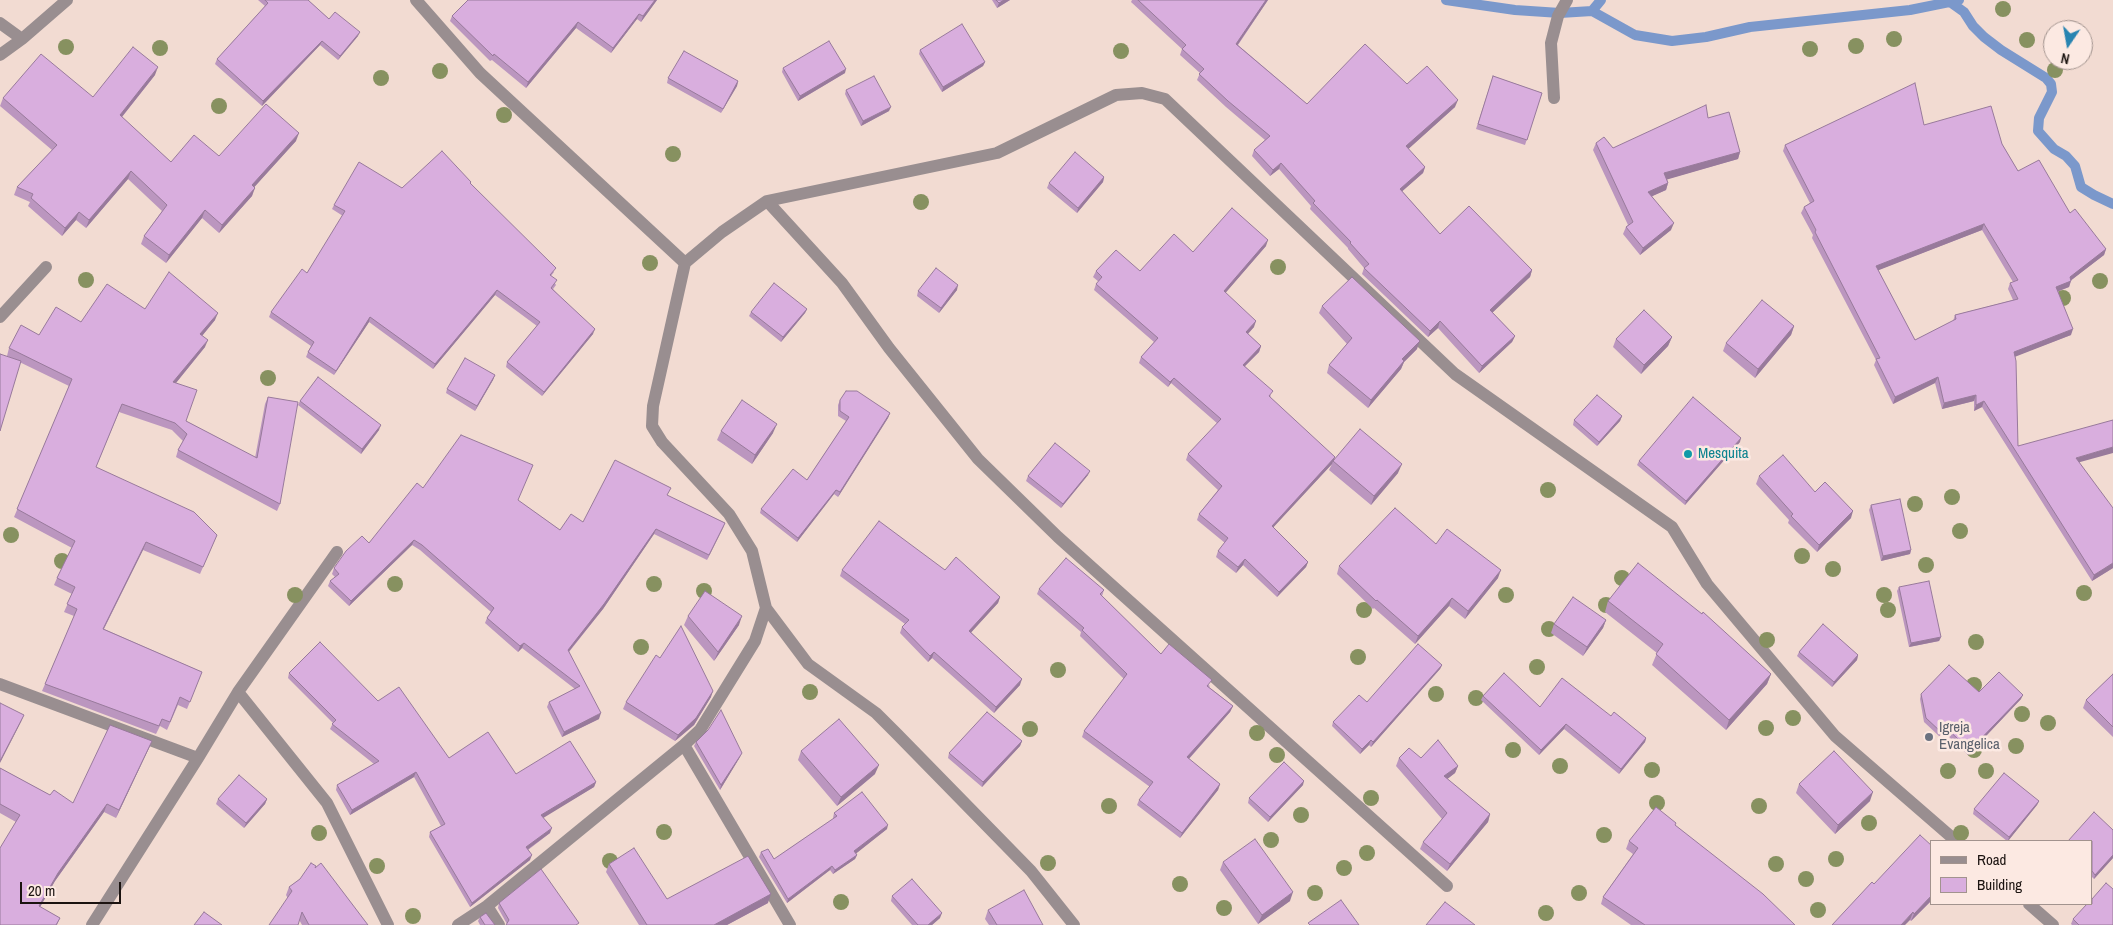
<!DOCTYPE html>
<style>
body{margin:0}
#map{position:relative;width:2113px;height:925px;overflow:hidden;background:#f2dbd2;font-family:"Archivo Narrow",sans-serif}
canvas{display:block}
.legend{position:absolute;left:1930px;top:840px;width:162px;height:65px;box-sizing:border-box;background:#fce9e2;border:1px solid #a2938e;margin:0;padding:6px 9px;list-style:none;font-size:15px;color:#1b1310}
.legend li{display:flex;align-items:center;gap:10px;height:25px}
.legend b{width:25px;border:1px solid #a2938e}
.north{position:absolute;left:2043px;top:20px;width:50px;height:50px;box-sizing:border-box;background:#fce9e2;border:1px solid #a2938e;border-radius:50%;rotate:192deg;font-size:14px;font-weight:700;line-height:20px;text-align:center;color:#1b1310}
.north::after{content:'';display:block;margin:auto;width:18px;height:22px;background:#2884b1;clip-path:polygon(50% 0,100% 100%,50% 72%,0 100%)}
.scale{position:absolute;left:20px;top:882px;width:101px;height:22px;box-sizing:border-box;border:2px solid #1b1310;border-top:0;padding-left:6px;font-size:15px;line-height:18px;white-space:nowrap;color:#1b1310;-webkit-text-stroke:4px #fce9e2;paint-order:stroke}
</style>
<div id="map">
<canvas width="2113" height="925"></canvas>
<ul class="legend">
<li><b style="height:6px;background:#998e90"></b>Road</li>
<li><b style="height:14px;background:#d9aede"></b>Building</li>
</ul>
<div class="north">N</div>
<div class="scale">20 m</div>
</div>
<script>
const context = document.querySelector('canvas').getContext('2d');
context.lineJoin = 'round';
function shape(rows) {
  const path = new Path2D();
  for (const r of rows) {
    path.moveTo(r[0], r[1]);
    for (let i = 2; i < r.length; i += 2) path.lineTo(r[i], r[i + 1]);
  }
  return path;
}
function trace(path, color, width, dash) {
  context.strokeStyle = color;
  context.lineWidth = width;
  context.lineCap = dash ? 'butt' : 'round';
  context.setLineDash(dash || []);
  context.stroke(path);
}
function fillPath(path, color) {
  context.fillStyle = color;
  context.fill(path, 'evenodd');
}
function drawText(font, color, halo, rows, align = 'center') {
  context.font = font + ' "Archivo Narrow",sans-serif';
  context.lineWidth = 5;
  context.setLineDash([]);
  context.textBaseline = 'middle';
  context.strokeStyle = halo;
  context.fillStyle = color;
  for (const [text, x, y, turn = 0] of rows) {
    context.save();
    context.translate(x, y);
    context.rotate((+turn || 0) * Math.PI / 180);
    context.textAlign = isNaN(turn) ? turn : align;
    if (halo) context.strokeText(text, 0, 0);
    context.fillText(text, 0, 0);
    context.restore();
  }
}
trace(shape([
 [1446,0,1515,10,1560,13,1592,11,1601,0],
 [1950,2,1964,12,1973,26,1984,37,2001,50,2046,78,2051,84,2052,92,2039,118,2038,131,2054,149,2066,156,2075,166,2081,187,2094,195,2113,204],
 [1592,11,1635,35,1672,41,1706,37,1750,27,1910,10,1959,0]
]), '#7b98cb', 10);
trace(shape([
 [416,0,480,73,685,263],
 [0,23,22,39],
 [0,55,22,39,67,0],
 [1554,98,1551,43,1558,16,1567,0],
 [767,201,842,283,889,348,978,459,1058,537,1447,886],
 [0,317,46,267],
 [0,684,198,758],
 [238,692,327,803,388,925],
 [684,745,790,925],
 [2029,904,2053,925],
 [487,906,499,925],
 [92,925,198,758,238,692,337,552],
 [458,925,487,906,684,745,700,730,755,641,766,608],
 [1074,925,1031,871,897,734,876,713,808,664,766,608,752,551,729,514,662,442,652,426,653,406,685,263,722,232,767,201,997,153,1116,95,1142,93,1165,99,1455,374,1672,527,1707,584,1835,736,1956,841]
]), '#998e90', 12);
context.fillStyle = '#879160';
for (const [x, y] of [
 [2003,9],
 [1894,39],
 [2027,40],
 [1856,46],
 [66,47],
 [160,48],
 [1810,49],
 [1121,51],
 [2055,70],
 [440,71],
 [381,78],
 [219,106],
 [504,115],
 [673,154],
 [921,202],
 [650,263],
 [1278,267],
 [86,280],
 [2100,281],
 [2063,298],
 [268,378],
 [1548,490],
 [1952,497],
 [1915,504],
 [1960,531],
 [11,535],
 [1802,556],
 [62,561],
 [1926,565],
 [1833,569],
 [1622,578],
 [395,584],
 [654,584],
 [704,591],
 [2084,593],
 [295,595],
 [1506,595],
 [1884,595],
 [1606,605],
 [1364,610],
 [1888,610],
 [1549,629],
 [1767,640],
 [1976,642],
 [641,647],
 [1358,657],
 [1537,667],
 [1058,670],
 [1974,685],
 [810,692],
 [1436,694],
 [1476,698],
 [2022,714],
 [1793,718],
 [2048,723],
 [1766,728],
 [1030,729],
 [1257,733],
 [2016,746],
 [1513,750],
 [1974,750],
 [1277,755],
 [1560,766],
 [1652,770],
 [1948,771],
 [1986,771],
 [1371,798],
 [1657,803],
 [1109,806],
 [1759,806],
 [1301,815],
 [1869,823],
 [664,832],
 [319,833],
 [1961,833],
 [1604,835],
 [1271,840],
 [1367,853],
 [1836,859],
 [610,861],
 [1048,863],
 [1776,864],
 [377,866],
 [1344,868],
 [1806,879],
 [1180,884],
 [1315,893],
 [1579,893],
 [841,902],
 [1224,908],
 [1818,910],
 [1546,913],
 [413,916]
]) {
  context.beginPath();
  context.arc(x, y, 8, 0, 2 * Math.PI);
  context.fill();
}
fillPath(shape([
 [258,0,308,0,329,19,358,36,338,60,320,45,262,106,215,64,217,59,265,6],
 [657,0,641,22,637,19,611,53,576,28,526,88,492,60,490,61,450,21,452,16],
 [992,0,1010,0,997,8],
 [1132,0,1268,0,1238,45,1307,104,1407,84,1455,107,1408,149,1425,167,1423,173,1402,191,1440,234,1532,270,1530,277,1492,312,1515,336,1512,342,1479,373,1438,328,1428,337,1362,274,1364,268,1348,249,1348,248,1310,209,1311,206,1279,169,1270,176,1252,156,1254,150,1265,140,1226,107,1197,80,1200,73,1180,55,1182,49,1131,2],
 [920,50,985,62,983,66,942,92,919,54],
 [783,68,845,73,798,101,782,72],
 [155,75,122,117,171,162,219,156,296,141,254,187,252,196,219,233,202,218,166,263,141,244,144,236,162,211,128,179,86,228,76,220,62,236,28,206,30,202,14,195,17,187,52,150,0,106,3,98,93,97],
 [1493,76,1542,93,1525,145,1476,129],
 [668,78,738,81,737,86,721,113,667,83],
 [846,90,889,111,861,126,845,94],
 [1708,118,1740,152,1738,159,1667,179,1668,183,1666,190,1652,196,1671,230,1640,255,1623,234,1626,227,1628,225,1593,150,1596,143,1613,148],
 [1924,125,2002,144,2018,171,2070,213,2106,249,2104,255,2071,280,2069,287,2058,291,2071,335,2015,356,2018,446,2079,462,2113,568,2092,581,1982,407,1974,411,1974,401,1942,409,1935,383,1893,404,1874,365,1876,360,1812,238,1813,235,1801,213,1804,207,1810,203,1783,151,1785,145],
 [1982,230,2013,282,2010,283,2008,289,2013,300,1955,315,1953,321,1915,340,1878,270],
 [1104,177,1103,182,1077,213,1047,188,1049,183],
 [471,182,470,184,554,272,551,276,556,285,553,289,593,334,542,396,506,367,507,362,537,326,495,295,433,369,369,322,334,375,306,357,308,352,311,346,269,317,271,312,307,273,343,216,332,209,334,205,402,188],
 [1266,246,1225,293,1254,327,1248,334,1261,346,1259,352,1245,366,1271,396,1270,397,1335,459,1398,473,1371,505,1329,470,1332,464,1273,527,1308,562,1306,567,1277,597,1243,565,1236,573,1216,557,1218,551,1225,543,1197,520,1199,514,1218,490,1186,460,1188,454,1218,424,1171,383,1168,387,1139,363,1141,357,1154,342,1094,290,1096,284,1099,282,1093,277,1096,271,1140,271,1193,252],
 [957,290,939,313,917,296,918,291],
 [1322,306,1417,349,1404,362,1401,369,1368,408,1327,373,1329,365,1347,344,1319,313],
 [145,309,215,320,202,336,205,347,176,383,186,421,255,458,265,404,268,397,280,504,277,511,176,457,178,450,183,441,172,430,119,412,96,467,217,535,200,574,143,550,104,629,202,672,187,709,178,705,167,730,160,726,156,734,42,691,74,616,64,612,72,594,54,585,57,578,72,548,14,517,69,386,7,356,9,348,39,335,81,322],
 [807,309,805,313,781,342,749,316,751,312],
 [1794,326,1791,335,1755,378,1723,351,1726,343],
 [1672,337,1668,346,1641,374,1613,347,1616,339],
 [495,375,493,380,475,411,446,393,447,389],
 [840,400,890,413,888,418,838,497,834,494,797,542,760,513,761,509,807,480,846,421,838,416,838,405],
 [300,401,379,430,361,454,298,405],
 [1622,416,1620,421,1597,446,1573,425,1574,420],
 [721,431,773,433,752,464,717,440],
 [1740,442,1685,505,1637,465,1639,461],
 [1088,475,1061,508,1026,481,1028,476],
 [1759,476,1815,492,1851,518,1817,552,1788,523,1789,520,1756,484],
 [423,488,519,501,560,530,668,496,725,523,707,560,654,534,603,609,569,652,599,719,562,737,547,707,549,702,575,689,522,648,518,652,485,623,487,618,491,612,420,550,412,545,349,606,328,586,330,581,335,577,332,574,334,568,369,543],
 [1871,505,1911,550,1910,554,1881,561,1869,510],
 [1436,544,1498,578,1465,619,1449,606,1415,644,1374,608,1373,609,1337,574,1339,566],
 [842,570,945,570,1000,597,998,603,971,632,1020,685,994,713,932,658,928,662,900,633,902,627,905,624,840,576],
 [1899,587,1941,637,1939,641,1909,647,1897,591],
 [1039,589,1104,590,1102,596,1161,654,1210,686,1209,687,1233,706,1230,712,1189,759,1220,784,1218,790,1180,838,1137,805,1139,800,1150,787,1082,737,1084,731,1124,679,1080,636,1081,632,1037,594],
 [1608,601,1771,674,1767,684,1726,730,1652,665,1657,653,1605,612],
 [688,616,739,625,714,661,684,625],
 [1606,620,1603,628,1583,656,1551,633,1554,624],
 [1799,652,1858,655,1857,660,1832,687,1797,656],
 [1442,665,1440,669,1371,747,1369,745,1360,754,1332,726,1333,722,1367,702],
 [289,673,378,701,449,758,516,774,596,782,594,787,543,817,550,833,528,850,530,860,470,907,429,837,430,832,441,826,414,777,350,815,336,790,337,785,374,764,330,729,333,723,288,678],
 [2113,674,2113,737,2083,708,2086,700],
 [1979,692,2021,699,1968,755,1944,732,1939,736,1924,722,1920,699,1921,694],
 [1483,696,1540,707,1611,716,1646,738,1645,742,1619,774,1564,729,1539,755,1481,700],
 [711,697,694,725,675,741,623,709,626,702],
 [152,741,149,748,116,818,104,812,55,881,40,907,60,918,57,925,0,925,16,822,0,813,0,768,50,795,73,803],
 [1022,741,1020,746,982,787,948,758,949,753],
 [696,742,740,757,720,790,694,746],
 [801,751,875,774,837,806,798,760],
 [1399,758,1421,758,1458,766,1455,773,1447,779,1490,814,1488,822,1447,871,1420,849,1423,842,1442,819,1396,766],
 [1799,784,1870,801,1835,834,1796,793],
 [1303,785,1268,822,1248,803,1249,798],
 [218,799,267,799,265,804,244,828,216,804],
 [2039,801,2037,805,2008,841,2007,841,1973,814,1974,809],
 [834,813,887,829,856,853,857,855,855,859,833,874,830,870,787,903,759,857,761,852,774,859,833,819,833,818],
 [1675,825,1795,925,1631,925,1601,904,1603,897,1633,854,1626,849,1629,841],
 [2113,830,2113,858,2094,879,2092,877,2092,841],
 [1223,862,1290,901,1258,924,1220,870],
 [609,864,667,899,768,903,727,925,639,925,606,872],
 [315,868,368,925,302,925,286,895,289,887],
 [1874,884,1932,900,1911,921],
 [892,896,940,918,932,925,912,925,891,901],
 [499,903,578,925,507,924,498,908],
 [988,910,1043,925,989,925,985,919],
 [480,917,495,925,480,925,478,921],
 [2073,919,2113,925,2072,925,2071,924]
]), '#bb96bf');
fillPath(shape([
 [655,0,657,0,641,22,643,16],
 [1004,0,1010,0,997,8,999,3],
 [1266,0,1268,0,1234,50,1236,44],
 [639,14,637,19,611,53,613,48],
 [578,22,576,28,526,88,528,82],
 [360,32,358,36,338,60,340,56],
 [322,41,320,45,262,106,263,101],
 [985,62,983,66,942,92,943,87],
 [158,67,155,75,117,123,120,115],
 [846,69,845,73,798,101,800,96],
 [738,81,737,86,721,113,723,109],
 [1458,100,1455,107,1404,153,1406,146],
 [891,107,889,111,861,126,863,121],
 [299,133,296,141,249,193,252,185],
 [1740,152,1738,159,1662,181,1664,173],
 [1281,163,1279,169,1270,176,1273,170],
 [1425,167,1423,173,1398,195,1400,189],
 [131,171,128,179,86,228,89,220],
 [1104,177,1103,182,1077,213,1078,208],
 [1668,183,1666,190,1646,199,1648,192],
 [255,188,252,196,219,233,222,225],
 [205,210,202,218,166,263,169,255],
 [79,212,76,220,62,236,65,228],
 [1674,223,1671,230,1640,255,1643,248],
 [1984,224,1982,230,1874,272,1876,266],
 [1268,240,1266,246,1222,297,1224,291],
 [2106,249,2104,255,2069,282,2071,281,2069,287,2054,293,2056,287],
 [1532,270,1530,277,1488,317,1490,310],
 [958,285,957,290,939,313,941,308],
 [497,290,495,295,433,369,435,364],
 [807,309,805,313,781,342,783,337],
 [218,313,215,320,197,342,200,334],
 [370,317,369,322,334,375,336,371],
 [1256,321,1254,327,1244,338,1246,332],
 [1440,321,1438,328,1428,337,1430,331],
 [1794,326,1791,335,1755,378,1758,369],
 [595,329,593,334,542,396,544,392],
 [2073,329,2071,335,2012,358,2014,352],
 [1515,336,1512,342,1479,373,1482,366],
 [1672,337,1668,346,1641,374,1644,365],
 [208,340,205,347,171,389,173,382],
 [1420,341,1417,349,1404,362,1401,369,1368,408,1371,400,1402,359],
 [1261,346,1259,352,1241,370,1243,365],
 [495,375,493,380,475,411,477,406],
 [1938,377,1935,383,1893,404,1895,397],
 [1174,378,1171,383,1168,387,1170,382],
 [1976,395,1974,401,1942,409,1944,403],
 [1984,401,1982,407,1974,411,1976,405],
 [890,413,888,418,838,497,840,492],
 [1622,416,1620,421,1597,446,1599,442],
 [777,424,773,433,752,464,755,455],
 [381,425,379,430,361,454,362,449],
 [1741,438,1740,442,1685,505,1686,501],
 [2113,447,2113,453,2073,464,2076,458],
 [1335,457,1333,462,1333,461,1332,464,1270,531,1272,526],
 [1402,464,1398,473,1371,505,1374,496],
 [1090,471,1088,475,1061,508,1063,504],
 [836,490,834,494,797,542,798,538],
 [1853,511,1851,518,1817,552,1819,545],
 [725,523,723,528,707,560,709,555],
 [656,529,654,534,603,609,566,655,568,650],
 [414,540,412,545,349,606,351,601],
 [146,542,143,550,100,636,103,629],
 [1911,550,1910,554,1881,561,1883,556],
 [1245,559,1243,565,1236,573,1238,567],
 [1308,562,1306,567,1277,597,1279,592],
 [2113,563,2113,568,2092,581,2094,575],
 [1501,570,1498,578,1465,619,1468,611],
 [1000,597,998,603,967,637,969,631],
 [1452,598,1449,606,1415,644,1418,636],
 [742,616,739,625,714,661,718,652],
 [1606,620,1603,628,1583,656,1587,647],
 [1941,637,1939,641,1909,647,1911,643],
 [524,643,522,648,518,652,520,646],
 [934,652,932,658,928,662,930,656],
 [1858,655,1857,660,1832,687,1834,682],
 [1442,665,1440,669,1371,747,1373,742],
 [1771,674,1767,684,1726,730,1729,720],
 [1022,679,1020,685,994,713,996,707],
 [713,691,711,697,694,725,675,741,678,735],
 [2023,695,2021,699,1968,755,1970,750],
 [1233,706,1230,712,1185,763,1187,757],
 [601,713,599,719,562,737,564,732],
 [24,715,21,722,0,763,0,761],
 [1566,724,1564,729,1539,755,1541,750],
 [1945,727,1944,732,1939,736,1941,732],
 [1646,738,1645,742,1619,774,1621,769],
 [1371,740,1369,745,1360,754,1362,749],
 [152,741,149,748,116,818,119,810],
 [1022,741,1020,746,982,787,983,782],
 [742,753,740,757,720,790,721,785],
 [879,765,875,774,837,806,841,797],
 [1458,766,1455,773,1441,784,1444,776],
 [416,772,414,777,350,815,352,810],
 [1304,781,1303,785,1268,822,1270,817],
 [596,782,594,787,540,820,541,815],
 [1220,784,1218,790,1180,838,1182,833],
 [1873,792,1870,801,1835,834,1838,825],
 [267,799,265,804,244,828,246,823],
 [2039,801,2037,805,2008,841,2009,837],
 [107,804,104,812,55,881,36,914,39,906,58,873],
 [1490,814,1488,822,1447,871,1450,864],
 [888,825,887,829,853,856,854,851],
 [552,828,550,833,524,852,526,847],
 [532,855,530,860,470,907,472,903],
 [857,855,855,859,833,874,835,870],
 [2113,855,2113,858,2094,879,2095,875],
 [832,866,830,870,787,903,788,899],
 [1293,892,1290,901,1258,924,1262,915],
 [771,894,768,903,727,925,714,925],
 [1932,895,1932,900,1911,921,1914,914],
 [1913,912,1910,920,1905,925,1901,925],
 [942,913,940,918,932,925,928,925]
]), '#987a9b');
const building = shape([
 [265,0,308,0,329,19,335,12,360,32,340,56,322,41,263,101,217,59,268,3,265,0],
 [468,0,655,0,643,16,639,14,613,48,578,22,528,82,494,54,493,56,452,16,468,0],
 [996,0,1004,0,999,3,996,0],
 [1138,0,1266,0,1236,44,1307,104,1365,44,1407,84,1427,66,1458,100,1406,146,1425,167,1400,189,1440,234,1469,206,1532,270,1490,310,1515,336,1482,366,1440,321,1430,331,1364,268,1369,264,1350,243,1351,242,1313,203,1315,201,1281,163,1273,170,1254,150,1270,136,1228,101,1199,74,1204,69,1182,49,1186,45,1138,0],
 [962,24,985,62,943,87,920,50,962,24],
 [829,41,846,69,800,96,783,68,829,41],
 [133,47,158,67,120,115,171,162,194,135,219,156,266,104,299,133,252,185,255,188,222,225,205,210,169,255,144,236,167,205,131,171,89,220,79,212,65,228,31,198,33,194,17,187,57,145,3,98,41,54,93,97,133,47],
 [684,51,738,81,723,109,668,78,684,51],
 [874,76,891,107,863,121,846,90,874,76],
 [1493,76,1542,93,1527,140,1478,124,1493,76],
 [1915,83,1924,125,1991,106,2002,144,2018,171,2039,160,2070,213,2075,209,2106,249,2070,277,2071,281,2056,287,2073,329,2014,352,2016,361,2018,446,2113,420,2113,447,2076,458,2113,508,2113,563,2094,575,1984,401,1976,405,1976,395,1944,403,1938,377,1895,397,1876,359,1880,358,1815,232,1816,230,1804,207,1814,201,1785,145,1915,83],
 [1984,224,2018,280,2010,283,2018,299,1955,315,1956,319,1915,340,1876,266,1984,224],
 [1706,105,1708,118,1729,112,1740,152,1664,173,1668,183,1648,192,1674,223,1643,248,1626,227,1633,222,1596,143,1604,137,1613,148,1706,105],
 [442,151,471,182,470,183,556,268,550,275,557,280,551,288,595,329,544,392,507,362,540,322,497,290,435,364,370,317,336,371,308,352,314,342,271,312,302,269,307,273,345,211,334,205,359,162,402,188,442,151],
 [1075,152,1104,177,1078,208,1049,183,1075,152],
 [1232,208,1268,240,1224,291,1256,321,1246,332,1261,346,1243,365,1273,391,1269,396,1335,457,1272,526,1308,562,1279,592,1245,559,1238,567,1218,551,1228,538,1199,514,1222,486,1188,454,1221,419,1174,378,1170,382,1141,357,1158,338,1096,284,1102,277,1096,271,1116,250,1140,271,1174,234,1193,252,1232,208],
 [936,268,958,285,941,308,918,291,936,268],
 [169,272,218,313,200,334,208,340,173,382,197,390,186,421,257,458,268,397,298,402,280,504,178,450,187,434,175,423,122,404,96,467,194,512,217,535,203,567,146,542,103,629,202,672,190,702,180,697,170,722,162,719,159,726,45,684,77,609,67,604,75,587,57,578,75,541,17,509,72,379,9,348,21,325,39,335,56,307,81,322,107,284,145,309,169,272],
 [1352,277,1420,341,1402,359,1404,361,1371,400,1329,365,1352,338,1322,306,1352,277],
 [774,283,807,309,783,337,751,312,774,283],
 [1762,300,1794,326,1758,369,1726,343,1762,300],
 [1644,310,1672,337,1644,365,1616,339,1644,310],
 [0,354,21,361,0,431,0,354],
 [465,358,495,375,477,406,447,389,465,358],
 [318,377,381,425,362,449,300,401,318,377],
 [846,391,857,391,890,413,840,492,836,490,798,538,761,509,793,469,807,480,849,417,840,411,840,400,846,391],
 [1597,395,1622,416,1599,442,1574,420,1597,395],
 [1693,397,1741,438,1686,501,1639,461,1693,397],
 [742,400,777,424,755,455,721,431,742,400],
 [1360,429,1402,464,1374,496,1333,461,1360,429],
 [461,435,533,465,518,500,560,530,571,514,583,522,615,460,671,488,667,495,725,523,709,555,656,529,604,604,568,650,601,713,564,732,549,702,580,686,524,643,520,646,487,618,494,608,422,545,414,540,351,601,330,581,339,574,334,568,346,551,362,536,369,543,417,483,423,488,461,435],
 [1055,443,1090,471,1063,504,1028,476,1055,443],
 [1783,455,1815,492,1825,482,1853,511,1819,545,1791,516,1793,514,1759,476,1783,455],
 [1900,499,1911,550,1883,556,1871,505,1900,499],
 [1395,508,1436,544,1447,529,1501,570,1468,611,1452,598,1418,636,1377,600,1376,601,1339,566,1395,508],
 [879,521,945,570,956,557,1000,597,969,631,1022,679,996,707,934,652,930,656,902,627,909,620,842,570,879,521],
 [1066,558,1104,590,1100,594,1161,654,1169,644,1212,680,1207,686,1233,706,1187,757,1220,784,1182,833,1139,800,1153,782,1084,731,1127,674,1082,630,1084,628,1039,589,1066,558],
 [1638,563,1702,614,1703,612,1771,674,1729,720,1656,654,1663,644,1608,601,1638,563],
 [1929,581,1941,637,1911,643,1899,587,1929,581],
 [705,591,742,616,718,652,688,616,705,591],
 [1573,597,1606,620,1587,647,1554,624,1573,597],
 [1823,624,1858,655,1834,682,1799,652,1823,624],
 [681,626,713,691,696,718,678,735,626,702,656,655,660,658,681,626],
 [320,642,378,701,399,687,449,758,488,732,516,774,570,741,596,782,541,815,552,828,526,847,532,855,472,903,430,832,445,824,416,772,352,810,337,785,379,761,332,724,336,720,289,673,320,642],
 [1418,644,1442,665,1373,742,1371,740,1362,749,1333,722,1359,695,1367,702,1418,644],
 [1949,665,1979,692,1999,672,2023,695,1970,750,1945,727,1941,732,1926,718,1921,694,1949,665],
 [1504,673,1540,707,1562,678,1611,716,1614,712,1646,738,1621,769,1566,724,1541,750,1483,696,1504,673],
 [2113,674,2113,727,2086,700,2113,674],
 [0,703,24,715,0,761,0,703],
 [721,710,742,753,721,785,696,742,708,730,721,710],
 [987,712,1022,741,983,782,949,753,987,712],
 [839,719,879,765,841,797,801,751,839,719],
 [110,725,152,741,119,810,107,804,58,873,39,906,60,918,56,925,0,925,0,848,20,815,0,804,0,768,50,795,54,790,73,803,110,725],
 [1438,740,1458,766,1444,776,1490,814,1450,864,1423,842,1447,813,1399,758,1409,748,1421,758,1438,740],
 [1834,751,1873,792,1838,825,1799,784,1834,751],
 [1284,762,1304,781,1270,817,1249,798,1284,762],
 [2004,773,2039,801,2009,837,1974,809,2004,773],
 [239,775,267,799,246,823,218,799,239,775],
 [862,792,888,825,854,851,857,855,835,870,832,866,788,899,761,852,768,849,774,859,837,816,834,813,862,792],
 [1656,807,1676,823,1675,825,1763,894,1795,925,1645,925,1603,897,1638,848,1629,841,1656,807],
 [2094,812,2113,830,2113,855,2095,875,2092,871,2092,841,2068,841,2094,812],
 [1920,835,1932,846,1932,895,1914,914,1913,912,1901,925,1832,925,1872,882,1874,884,1920,835],
 [1255,839,1293,892,1262,915,1223,862,1255,839],
 [634,848,667,899,748,856,771,894,714,925,647,925,609,864,634,848],
 [311,863,316,866,315,868,321,863,368,925,309,925,302,912,298,925,269,925,292,891,289,887,300,879,311,863],
 [541,869,579,923,576,925,506,925,509,920,499,903,541,869],
 [912,879,942,913,928,925,918,925,892,896,912,879],
 [2106,883,2113,889,2113,925,2079,925,2073,919,2087,904,2092,904,2092,899,2106,883],
 [1024,890,1043,925,997,925,988,910,1024,890],
 [1341,900,1359,925,1310,925,1308,923,1341,900],
 [1445,902,1475,925,1426,925,1445,902],
 [204,912,222,925,194,925,204,912],
 [486,913,495,925,485,925,480,917,486,913]
]);
fillPath(building, '#d9aede');
trace(building, '#987a9b', 1);
for (const [x, y, r, color] of [
 [1688,454,5,"#0f9aa8"],
 [1929,737,5,"#6b7280"]
]) {
  const dot = new Path2D();
  dot.arc(x, y, r, 0, 2 * Math.PI);
  context.fillStyle = color;
  context.fill(dot);
  trace(dot, '#fce9e2', 2);
}
drawText('15px', '#0d838f', '#fce9e2', [
 ["Mesquita",1698,454]
], 'left');
drawText('15px', '#5b616d', '#fce9e2', [
 ["Igreja",1939,728],
 ["Evangelica",1939,745]
], 'left');
</script>
